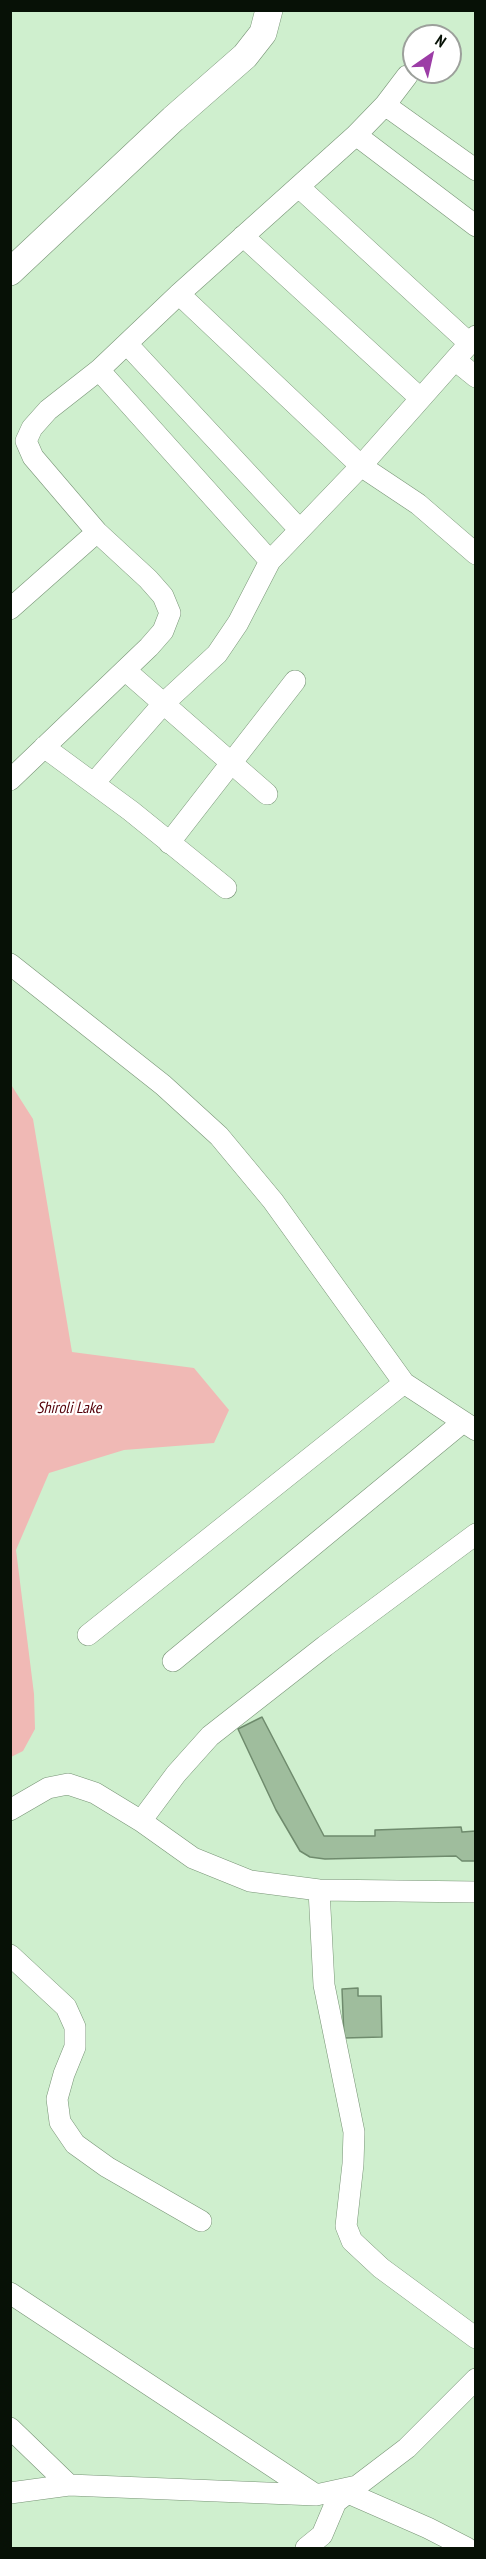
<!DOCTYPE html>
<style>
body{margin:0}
#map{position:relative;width:486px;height:2559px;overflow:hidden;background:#cfefce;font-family:"PT Sans Narrow",sans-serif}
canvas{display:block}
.frame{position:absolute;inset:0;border:12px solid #071106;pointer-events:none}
.north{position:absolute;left:402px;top:24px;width:60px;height:60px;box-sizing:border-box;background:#fff;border:2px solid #9ca09b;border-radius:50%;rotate:34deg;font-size:16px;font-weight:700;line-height:24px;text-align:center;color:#071106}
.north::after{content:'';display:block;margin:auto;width:21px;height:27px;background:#9c3da6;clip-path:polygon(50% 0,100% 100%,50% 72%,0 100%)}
</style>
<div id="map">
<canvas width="486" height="2559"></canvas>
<div class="frame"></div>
<div class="north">N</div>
</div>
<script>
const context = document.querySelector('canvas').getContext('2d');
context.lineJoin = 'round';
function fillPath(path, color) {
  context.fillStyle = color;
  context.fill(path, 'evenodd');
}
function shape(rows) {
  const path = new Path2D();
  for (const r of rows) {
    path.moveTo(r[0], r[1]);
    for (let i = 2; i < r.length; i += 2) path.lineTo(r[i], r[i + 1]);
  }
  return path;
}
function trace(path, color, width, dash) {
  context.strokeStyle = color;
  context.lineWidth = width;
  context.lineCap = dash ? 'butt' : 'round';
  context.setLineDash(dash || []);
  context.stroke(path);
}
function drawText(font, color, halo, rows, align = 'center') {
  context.font = font + ' "PT Sans Narrow",sans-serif';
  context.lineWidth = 4.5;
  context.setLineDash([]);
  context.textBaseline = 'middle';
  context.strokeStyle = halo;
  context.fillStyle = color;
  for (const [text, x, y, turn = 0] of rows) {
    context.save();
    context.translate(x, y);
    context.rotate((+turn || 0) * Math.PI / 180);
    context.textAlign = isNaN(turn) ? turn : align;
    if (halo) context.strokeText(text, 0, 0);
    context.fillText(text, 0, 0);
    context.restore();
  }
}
fillPath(shape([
 [10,1083,33,1119,72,1352,194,1368,229,1410,214,1443,124,1450,49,1473,16,1550,34,1694,35,1729,23,1751,11,1757]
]), '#f0b9b5');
const building = shape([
 [262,1717,324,1836,375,1836,375,1830,461,1827,462,1832,476,1831,476,1861,462,1861,456,1856,325,1859,310,1857,300,1851,276,1810,238,1729,262,1717],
 [358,1988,358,1996,381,1996,382,2037,344,2038,342,1989,358,1988]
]);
fillPath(building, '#9fbd9d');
trace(building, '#6f8b6d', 1.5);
const minor = shape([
 [385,105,476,170],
 [356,135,476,226],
 [299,187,469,343],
 [243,236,420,398],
 [179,294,361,466,418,504,476,554],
 [127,344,299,529],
 [455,360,476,377],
 [99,370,270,561],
 [10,609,97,532],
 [125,670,267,794],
 [44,747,131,811,226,888],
 [10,780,149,647,163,631,170,613,163,596,148,579,97,532,33,457,26,441,32,428,48,410,99,370,179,294,356,135,385,105,407,76],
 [94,783,163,704,217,654,238,623,270,561,361,466,476,336],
 [169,843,295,681],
 [10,964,163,1085,219,1136,273,1201,404,1383,476,1430],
 [88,1635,404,1383],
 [173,1661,463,1422],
 [10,1810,48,1788,68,1784,95,1793,141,1821,193,1858,250,1881,319,1890,476,1892],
 [141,1821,176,1774,210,1736,325,1646,476,1534],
 [319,1890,324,1985,354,2132,353,2164,346,2226,352,2241,381,2268,476,2338],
 [10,1955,66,2007,75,2027,75,2047,64,2074,57,2099,60,2122,75,2144,107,2167,201,2221],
 [10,2293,316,2495],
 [10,2428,69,2485],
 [10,2493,69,2485,316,2495,357,2486,407,2448,476,2379],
 [348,2493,428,2528,467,2548],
 [306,2548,322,2535,336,2502,354,2488]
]);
const tertiary = shape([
 [10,272,173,119,245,56,263,33,269,10]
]);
trace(minor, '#789476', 22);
trace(tertiary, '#789476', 28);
trace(minor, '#fff', 21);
trace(tertiary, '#fff', 27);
drawText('italic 16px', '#540009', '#fff', [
 ["Shiroli Lake",69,1408]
]);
</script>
